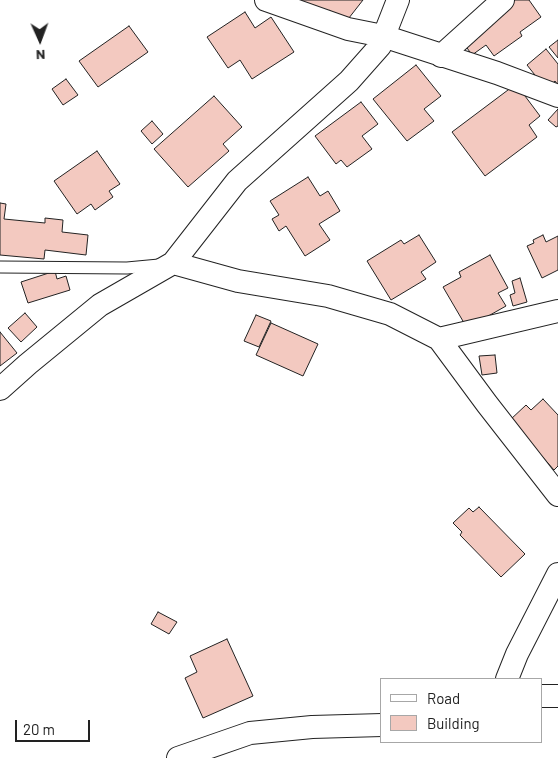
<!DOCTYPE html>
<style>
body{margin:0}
#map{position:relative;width:558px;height:758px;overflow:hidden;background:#fff;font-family:Barlow,sans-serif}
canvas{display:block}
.legend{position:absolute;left:380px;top:678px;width:162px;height:65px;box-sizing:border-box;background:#fff;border:1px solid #a7a7a7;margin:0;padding:6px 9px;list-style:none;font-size:15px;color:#222}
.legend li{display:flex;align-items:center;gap:10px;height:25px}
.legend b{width:25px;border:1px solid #a7a7a7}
.north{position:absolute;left:15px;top:15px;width:50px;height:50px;-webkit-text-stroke:4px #fff;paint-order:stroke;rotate:178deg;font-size:14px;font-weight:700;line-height:20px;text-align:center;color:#222}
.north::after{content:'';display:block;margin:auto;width:18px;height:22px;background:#222;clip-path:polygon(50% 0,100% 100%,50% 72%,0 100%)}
.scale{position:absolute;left:15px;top:720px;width:75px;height:22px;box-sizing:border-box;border:2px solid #222;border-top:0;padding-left:6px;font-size:15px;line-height:18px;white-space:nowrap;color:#222;-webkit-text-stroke:4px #fff;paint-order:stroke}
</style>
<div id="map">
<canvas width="558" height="758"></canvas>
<ul class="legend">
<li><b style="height:6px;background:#fff"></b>Road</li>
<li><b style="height:14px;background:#f3c9c0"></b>Building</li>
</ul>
<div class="north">N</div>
<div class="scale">20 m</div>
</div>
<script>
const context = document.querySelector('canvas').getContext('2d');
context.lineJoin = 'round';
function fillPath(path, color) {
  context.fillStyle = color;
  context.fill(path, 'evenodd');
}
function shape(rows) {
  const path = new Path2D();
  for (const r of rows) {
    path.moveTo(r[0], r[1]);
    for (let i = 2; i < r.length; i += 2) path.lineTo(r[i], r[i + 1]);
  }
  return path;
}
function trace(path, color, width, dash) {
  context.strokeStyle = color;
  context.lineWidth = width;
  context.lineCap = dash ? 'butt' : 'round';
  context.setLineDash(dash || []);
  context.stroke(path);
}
const building = shape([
 [293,0,363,0,345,23,329,10,322,19,293,0],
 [515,0,529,0,541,17,520,32,522,36,494,56,486,45,472,55,465,45,482,24,515,0],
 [245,12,255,28,271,17,294,52,252,79,240,60,228,68,207,37,245,12],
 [129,26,148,52,98,87,79,61,129,26],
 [558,40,558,58,549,47,558,40],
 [546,49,558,64,558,85,555,81,546,89,527,65,546,49],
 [416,65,441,96,424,109,434,121,407,141,373,99,416,65],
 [66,79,78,95,63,105,52,89,66,79],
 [516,84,540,116,529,125,537,137,485,176,452,132,516,84],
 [214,96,242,127,223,144,229,151,188,187,154,149,214,96],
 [361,102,378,124,362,136,372,149,347,167,341,160,336,164,315,136,361,102],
 [558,109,558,126,556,127,548,120,558,109],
 [152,121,163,134,152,144,141,131,152,121],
 [97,151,120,184,109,191,113,197,95,210,91,204,77,214,54,181,97,151],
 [308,177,320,196,328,191,340,211,319,224,330,240,305,256,286,226,279,231,272,219,279,215,270,201,308,177],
 [0,203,6,204,4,219,45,223,45,218,63,220,62,232,88,235,86,255,45,250,44,259,0,255,0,203],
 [419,235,436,262,421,272,426,279,391,300,367,261,401,240,404,244,419,235],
 [543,235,546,242,558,236,558,270,542,278,527,246,534,243,533,240,543,235],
 [490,255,508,288,498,293,506,306,467,328,443,287,461,277,459,272,490,255],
 [55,271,57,279,66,276,70,290,28,303,21,282,55,271],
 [520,278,527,302,513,306,510,295,515,293,512,281,520,278],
 [25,313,37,327,21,342,8,328,25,313],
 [256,315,271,321,259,347,244,341,256,315],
 [271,323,318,344,303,376,256,355,271,323],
 [0,332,17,353,0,366,0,332],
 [495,355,497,373,482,375,479,356,495,355],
 [543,399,558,415,558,466,554,470,510,420,526,405,531,410,543,399],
 [479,507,525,554,501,577,460,535,462,532,453,523,469,508,473,512,479,507],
 [158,612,177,622,169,634,151,624,158,612],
 [227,639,253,696,203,718,185,678,197,672,190,656,227,639]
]);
fillPath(building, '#f3c9c0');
trace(building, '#222', 1);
const service = shape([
 [0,267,127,268,159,265]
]);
const minor = shape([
 [266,0,348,29,383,36,497,73,558,96],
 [441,56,503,0],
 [173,263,237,181,349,81,380,46,398,0],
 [439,339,558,311],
 [0,389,28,364,100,305,173,263,238,281,328,296,390,314,439,339,487,404,558,495],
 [507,679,517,654,558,574],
 [542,696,558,696],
 [178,758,250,733,312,727,382,725]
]);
trace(service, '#222', 13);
trace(minor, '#222', 24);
trace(service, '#fff', 11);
trace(minor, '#fff', 22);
</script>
